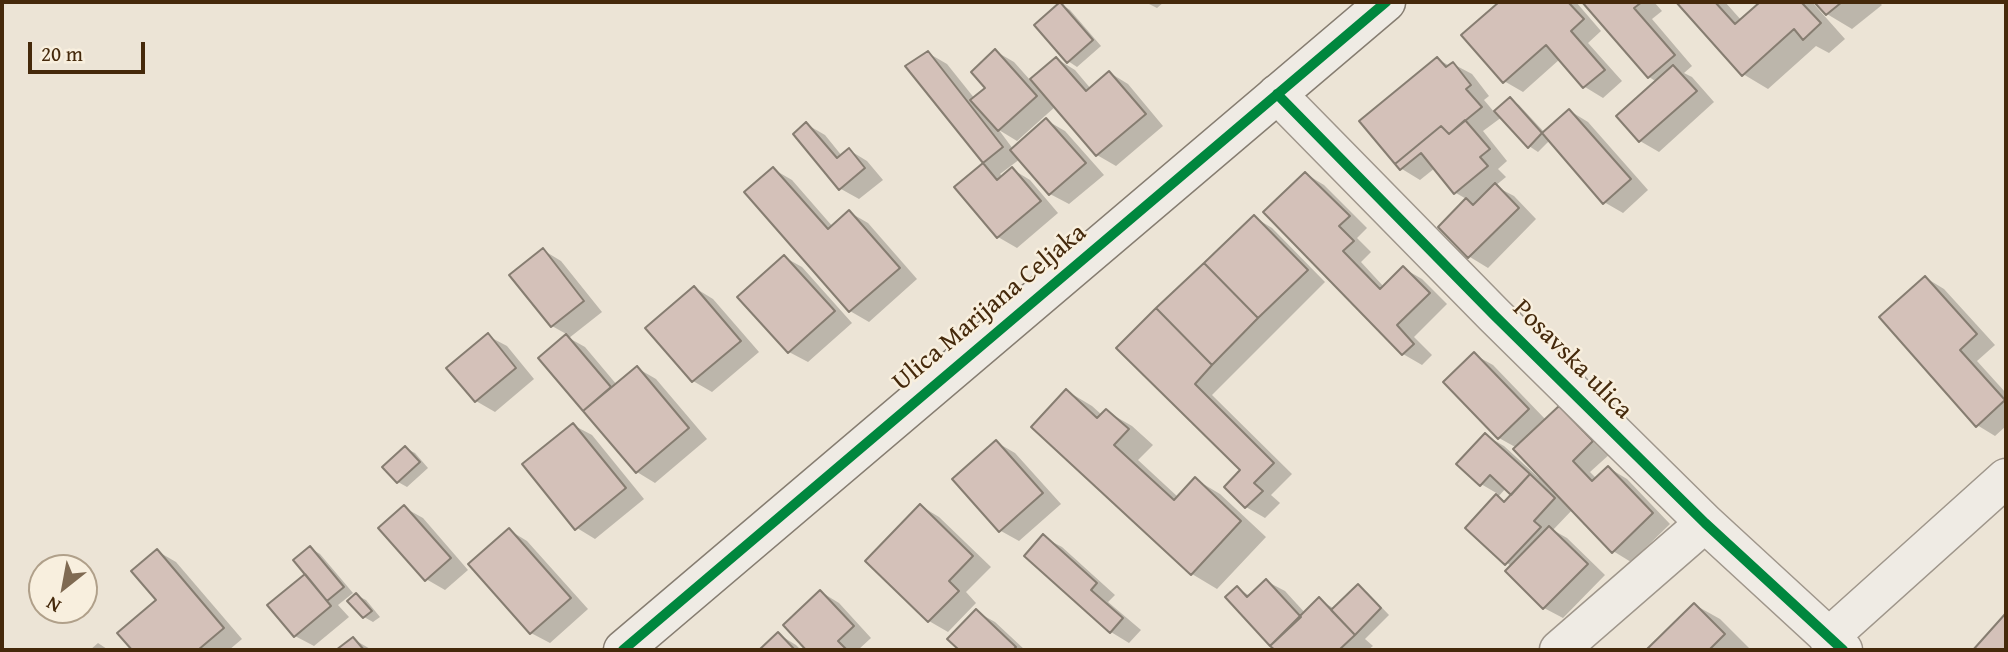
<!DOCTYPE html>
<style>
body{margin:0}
#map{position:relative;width:2008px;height:652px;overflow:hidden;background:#ece4d6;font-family:"Gentium Book Plus",serif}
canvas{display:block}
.frame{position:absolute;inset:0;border:4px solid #45290b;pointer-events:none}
.north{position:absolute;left:28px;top:554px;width:70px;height:70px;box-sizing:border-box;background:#f8efde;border:2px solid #b0a08a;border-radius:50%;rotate:211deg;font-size:19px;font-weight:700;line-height:28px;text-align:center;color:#45290b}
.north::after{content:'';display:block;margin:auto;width:24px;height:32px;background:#7f6a52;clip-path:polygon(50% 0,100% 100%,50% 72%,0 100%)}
.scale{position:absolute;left:28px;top:42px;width:117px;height:32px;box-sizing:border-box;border:4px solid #45290b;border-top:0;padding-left:9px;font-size:21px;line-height:24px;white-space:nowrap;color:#45290b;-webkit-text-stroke:5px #f8efde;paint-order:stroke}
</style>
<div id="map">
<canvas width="2008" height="652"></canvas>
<div class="frame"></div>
<div class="north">N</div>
<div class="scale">20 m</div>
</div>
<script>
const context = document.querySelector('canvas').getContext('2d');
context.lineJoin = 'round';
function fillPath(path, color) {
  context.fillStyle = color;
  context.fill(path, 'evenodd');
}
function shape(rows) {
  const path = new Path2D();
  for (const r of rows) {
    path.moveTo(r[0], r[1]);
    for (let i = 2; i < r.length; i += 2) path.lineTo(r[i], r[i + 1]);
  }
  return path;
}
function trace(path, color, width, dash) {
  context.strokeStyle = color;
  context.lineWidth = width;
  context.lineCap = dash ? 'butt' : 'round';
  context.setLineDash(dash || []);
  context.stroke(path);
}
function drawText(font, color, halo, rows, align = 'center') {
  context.font = font + ' "Gentium Book Plus",serif';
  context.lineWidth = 5;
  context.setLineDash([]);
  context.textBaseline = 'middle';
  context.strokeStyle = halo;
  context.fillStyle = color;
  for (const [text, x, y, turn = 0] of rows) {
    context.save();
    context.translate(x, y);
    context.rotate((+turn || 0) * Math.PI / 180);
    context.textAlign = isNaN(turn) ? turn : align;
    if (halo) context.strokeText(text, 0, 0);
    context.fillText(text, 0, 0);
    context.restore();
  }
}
fillPath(shape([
 [1145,2,1164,2,1157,8],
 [1501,2,1576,2,1601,31,1588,43,1622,81,1603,98,1585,87,1560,59,1523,92,1504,81,1463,35],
 [1584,2,1654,2,1662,11,1652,19,1692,66,1684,73,1692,77,1714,102,1659,152,1640,141,1618,116,1657,82,1649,77],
 [1678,2,1725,2,1742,21,1763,2,1812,2,1845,39,1829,53,1816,46,1768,89,1743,74],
 [1817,2,1879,2,1882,5,1852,29,1822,11,1823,10],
 [1061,4,1070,10,1101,46,1077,67,1068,61],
 [995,51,1014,62,1031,81,1057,59,1075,70,1091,89,1110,73,1128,84,1163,126,1116,166,1097,155,1056,106,1017,141,999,130,1013,149,1046,120,1065,131,1104,175,1069,204,1050,194,1020,159,1000,174,1003,177,1012,169,1030,180,1058,213,1017,248,998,237,956,187,985,163,908,66,928,53,947,64,975,99,987,88],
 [1437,59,1450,66,1453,64,1472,74,1489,96,1484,100,1495,113,1510,99,1519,105,1545,133,1570,111,1588,122,1648,190,1623,213,1604,202,1550,140,1538,152,1529,146,1502,117,1483,131,1507,161,1498,169,1506,177,1495,186,1514,196,1536,219,1488,268,1470,257,1440,227,1468,200,1456,193,1435,168,1420,180,1402,169,1362,121],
 [806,124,825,135,842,156,849,150,867,161,883,180,859,199,841,189,795,134],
 [773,169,792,180,833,227,849,212,868,223,917,279,869,322,850,311],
 [1306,174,1324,185,1367,228,1357,238,1371,252,1361,262,1384,287,1403,268,1422,279,1447,304,1414,337,1432,355,1422,365,1403,354,1266,213],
 [1254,217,1272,228,1325,282,1212,395,1292,474,1271,495,1280,503,1265,518,1246,507,1226,487,1243,470,1119,348],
 [543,250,561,261,602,312,569,338,585,347,617,385,637,368,656,379,707,439,655,483,637,472,540,358,568,335,552,326],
 [784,257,802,267,852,323,808,362,789,352],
 [1926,278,1944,289,1995,345,1977,361,2006,393,2006,426,1995,436,1977,425],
 [695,288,713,299,759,352,712,392,693,381,648,328],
 [488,336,507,346,534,379,495,412,476,401],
 [1475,355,1493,365,1546,420,1559,408,1578,418,1611,453,1590,472,1597,479,1609,468,1627,479,1670,524,1631,562,1613,551,1573,509,1553,530,1567,538,1605,575,1563,618,1544,608,1507,571,1512,567,1467,528,1498,494,1481,484,1485,435,1504,446,1539,478,1541,476,1517,448,1499,438,1446,382],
 [1506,488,1513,495,1507,502,1498,497],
 [1067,391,1092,406,1102,415,1106,411,1132,426,1153,445,1138,460,1178,497,1195,479,1220,494,1266,537,1217,589,1192,574],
 [573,425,592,435,644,499,595,539,577,528],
 [996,442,1015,453,1061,504,1019,541,1001,531],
 [405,448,415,453,428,468,407,487,398,482],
 [921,506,939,517,991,567,966,592,976,603,948,632,929,621,868,561],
 [405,508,423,518,468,570,445,590,426,579],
 [509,530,527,541,588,609,550,643,531,633],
 [1043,537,1062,547,1115,595,1108,602,1141,630,1129,643,1111,632],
 [310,548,320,554,353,593,338,605,349,617,314,646,295,636],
 [157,551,176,562,242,639,229,650,135,650,120,633,158,600],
 [1266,581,1285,591,1306,614,1319,600,1335,609,1358,586,1367,592,1389,615,1365,639,1373,646,1368,650,1278,650,1227,597,1237,588,1250,596],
 [821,592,839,603,871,638,858,650,808,650,785,626],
 [356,595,366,600,380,617,373,622,364,617],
 [1695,605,1720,619,1750,649,1648,650],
 [977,612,995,622,1025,650,961,650,950,639],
 [778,634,796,645,801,650,761,650],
 [353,639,372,650,339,650],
 [98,643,107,649,108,650,90,650]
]), '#0003');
const building = shape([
 [1060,2,1093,40,1067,63,1034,25,1060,2],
 [1499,2,1568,2,1584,19,1571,31,1605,70,1583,88,1546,45,1503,83,1461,35,1499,2],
 [1582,2,1642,2,1634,8,1675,55,1648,78,1582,2],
 [1676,2,1715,2,1735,24,1760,2,1801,2,1821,23,1803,40,1794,29,1742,76,1676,2],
 [1814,2,1842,2,1826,15,1814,2],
 [995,49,1037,96,998,131,970,100,985,88,971,72,995,49],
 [928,51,1003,147,983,163,905,66,928,51],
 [1056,57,1086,91,1109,71,1146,114,1096,156,1030,79,1056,57],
 [1437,57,1446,67,1453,62,1471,85,1466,89,1482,107,1449,134,1441,126,1395,164,1359,121,1437,57],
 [1673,65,1697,91,1639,142,1616,116,1673,65],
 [1510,97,1542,133,1528,148,1494,111,1510,97],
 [1569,109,1631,179,1603,204,1542,133,1569,109],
 [1046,118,1086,163,1049,195,1010,150,1046,118],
 [1465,120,1490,149,1480,157,1488,166,1454,194,1421,153,1400,170,1395,164,1441,126,1449,134,1465,120],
 [806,122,837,158,849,148,865,168,839,190,793,134,806,122],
 [983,163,997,180,1012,167,1041,201,997,238,954,187,983,163],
 [773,167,828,229,849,210,900,268,849,312,744,192,773,167],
 [1305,172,1350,216,1339,226,1354,241,1343,251,1380,289,1403,266,1430,293,1397,325,1414,344,1402,355,1263,212,1305,172],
 [1495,183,1519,208,1468,258,1438,227,1466,198,1473,205,1495,183],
 [1254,215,1308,270,1258,318,1204,263,1254,215],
 [543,248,584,301,551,327,509,275,543,248],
 [784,255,835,311,788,353,737,297,784,255],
 [1204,263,1258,318,1212,365,1156,308,1204,263],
 [1925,276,1977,334,1960,350,2005,400,1976,427,1879,317,1925,276],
 [694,286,741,341,692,382,645,328,694,286],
 [1156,308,1212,365,1195,384,1274,463,1254,483,1263,491,1245,508,1224,487,1240,470,1116,348,1156,308],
 [488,333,516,368,475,402,446,368,488,333],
 [566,334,611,387,583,411,538,358,566,334],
 [1474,352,1529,409,1498,439,1443,382,1474,352],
 [637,366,689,428,636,473,583,411,637,366],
 [1066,389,1097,418,1106,409,1129,429,1114,445,1174,500,1195,477,1241,521,1191,575,1031,427,1066,389],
 [1559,406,1593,441,1573,461,1592,481,1608,466,1653,513,1612,553,1513,449,1559,406],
 [573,423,626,488,575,530,522,464,573,423],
 [1485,433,1530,474,1511,495,1490,475,1480,486,1456,464,1485,433],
 [996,440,1043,493,999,532,952,479,996,440],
 [405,446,420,462,397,483,382,467,405,446],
 [1530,474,1555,498,1534,521,1541,527,1505,565,1465,528,1496,494,1504,502,1530,474],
 [920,504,973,556,949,581,959,591,928,622,865,561,920,504],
 [404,505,451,558,425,581,378,528,404,505],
 [1549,526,1588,564,1543,609,1505,571,1549,526],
 [509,528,571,598,530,634,468,564,509,528],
 [1043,534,1097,583,1091,590,1123,618,1110,633,1024,556,1043,534],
 [310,546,344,587,327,601,293,560,310,546],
 [157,549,224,628,198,650,132,650,117,633,156,600,131,571,157,549],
 [305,574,331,606,294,637,267,605,305,574],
 [1266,579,1301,617,1270,646,1225,597,1237,586,1247,597,1266,579],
 [1358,584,1381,608,1355,635,1331,610,1358,584],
 [820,590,854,626,838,641,847,650,806,650,783,625,820,590],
 [356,593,372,611,363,618,347,601,356,593],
 [1319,597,1355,635,1339,650,1275,650,1270,646,1319,597],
 [1694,603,1725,634,1709,650,1646,650,1694,603],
 [976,609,1016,647,1013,650,959,650,947,639,976,609],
 [2006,613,2006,650,1973,650,2006,613],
 [778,632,795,650,759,650,778,632],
 [353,637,364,650,336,650,353,637]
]);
fillPath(building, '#d4c1b9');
trace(building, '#867d71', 2);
const minor = shape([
 [1277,94,1494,315,1705,523,1843,650],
 [1828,638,2006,478],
 [1559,650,1705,523]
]);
const secondary = shape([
 [623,650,1386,2]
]);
trace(minor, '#9f968b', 41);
trace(secondary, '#867d71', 41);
trace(minor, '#efebe4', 38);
trace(secondary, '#efebe4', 38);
trace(shape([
 [1277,94,1494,315,1705,523,1843,650],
 [623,650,1386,2]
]), '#00873e', 10);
drawText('26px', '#45290b', '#f8efde', [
 ["Ulica Marijana Celjaka",990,308,-40],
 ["Posavska ulica",1572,360,45]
]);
</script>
